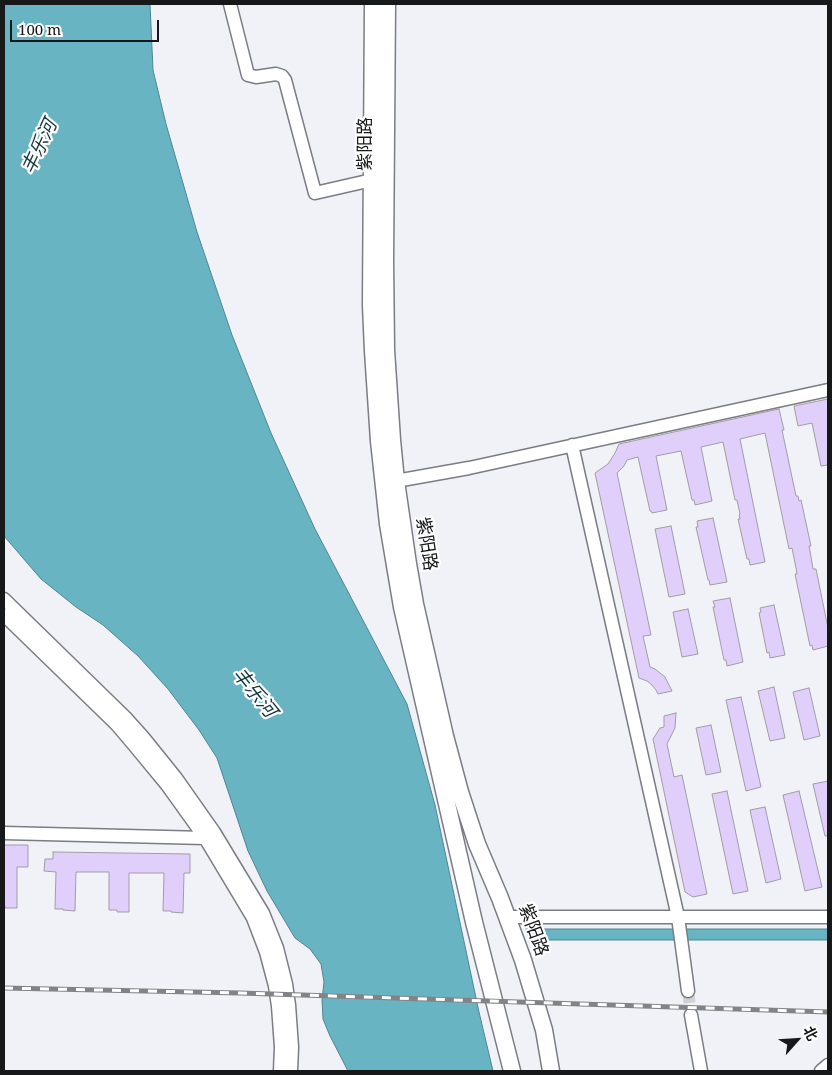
<!DOCTYPE html>
<meta charset="utf-8">
<style>
body{margin:0}
#map{position:relative;width:832px;height:1075px;overflow:hidden;background:#f0f2f8;font-family:"Noto Serif","Noto Sans SC",serif}
canvas{display:block}
.frame{position:absolute;inset:0;border:5px solid #17181a;pointer-events:none}
.north{position:absolute;left:772px;top:1015px;width:50px;height:50px;-webkit-text-stroke:4px #fff;paint-order:stroke;rotate:64deg;font-size:14px;font-weight:700;line-height:20px;text-align:center;color:#17181a}
.north::after{content:'';display:block;margin:auto;width:18px;height:22px;background:#17181a;clip-path:polygon(50% 0,100% 100%,50% 72%,0 100%)}
.scale{position:absolute;left:10px;top:20px;width:149px;height:22px;box-sizing:border-box;border:2px solid #17181a;border-top:0;padding-left:6px;font-size:15px;line-height:18px;white-space:nowrap;color:#17181a;-webkit-text-stroke:4px #fff;paint-order:stroke}
</style>
<div id="map">
<canvas width="832" height="1075"></canvas>
<div class="frame"></div>
<div class="north">北</div>
<div class="scale">100 m</div>
</div>
<script>
const context = document.querySelector('canvas').getContext('2d');
context.lineJoin = 'round';
function fillPath(path, color) {
  context.fillStyle = color;
  context.fill(path, 'evenodd');
}
function shape(rows) {
  const path = new Path2D();
  for (const r of rows) {
    path.moveTo(r[0], r[1]);
    for (let i = 2; i < r.length; i += 2) path.lineTo(r[i], r[i + 1]);
  }
  return path;
}
function trace(path, color, width, dash) {
  context.strokeStyle = color;
  context.lineWidth = width;
  context.lineCap = dash ? 'butt' : 'round';
  context.setLineDash(dash || []);
  context.stroke(path);
}
function drawText(font, color, halo, rows, align = 'center') {
  context.font = font + ' "Noto Serif","Noto Sans SC",serif';
  context.lineWidth = 4.5;
  context.setLineDash([]);
  context.textBaseline = 'middle';
  context.strokeStyle = halo;
  context.fillStyle = color;
  for (const [text, x, y, turn = 0] of rows) {
    context.save();
    context.translate(x, y);
    context.rotate((+turn || 0) * Math.PI / 180);
    context.textAlign = isNaN(turn) ? turn : align;
    if (halo) context.strokeText(text, 0, 0);
    context.fillText(text, 0, 0);
    context.restore();
  }
}
const water = shape([
 [4,4,150,4,153,70,166,124,197,232,232,335,271,433,315,529,407,704,435,805,479,1012,493,1071,348,1071,330,1036,323,1019,322,1000,324,982,321,964,310,949,295,938,267,891,248,851,217,758,199,730,168,689,138,656,103,625,76,607,41,579,4,536,4,4],
 [526,929,828,929,828,940,529,940,526,929]
]);
fillPath(water, '#69b4c3');
trace(water, '#508590', 1);
const building = shape([
 [828,399,828,465,821,466,812,423,798,426,794,406,828,399],
 [779,409,784,430,782,430,796,496,798,496,799,501,801,500,811,546,809,546,810,551,813,569,816,569,828,628,828,646,813,650,812,645,810,646,795,574,797,574,796,568,792,548,789,549,765,433,740,439,765,562,750,565,749,559,747,559,738,519,740,519,739,515,740,514,737,500,735,500,723,442,701,447,712,501,695,505,694,500,692,500,681,451,656,456,667,510,652,513,651,511,650,511,638,457,627,460,624,466,617,473,651,635,643,636,650,667,655,669,665,677,672,691,658,694,656,690,651,684,647,681,639,678,595,473,608,464,615,453,619,444,779,409],
 [713,518,727,582,710,585,709,580,708,580,696,527,698,527,697,521,713,518],
 [671,526,685,594,669,597,655,529,671,526],
 [730,598,743,662,727,666,726,660,724,660,713,607,715,607,713,601,730,598],
 [774,605,785,655,770,658,769,652,767,653,759,613,761,612,760,608,774,605],
 [688,609,698,654,682,657,673,612,688,609],
 [774,687,785,738,770,741,758,691,774,687],
 [809,688,820,736,804,740,793,692,809,688],
 [741,697,761,787,746,791,726,700,741,697],
 [676,713,675,728,667,744,674,777,682,775,707,894,693,897,685,892,653,739,660,728,664,727,664,716,676,713],
 [711,725,721,772,706,775,696,728,711,725],
 [828,781,828,836,825,836,813,784,828,781],
 [727,791,748,891,733,894,712,794,727,791],
 [799,791,822,887,805,891,783,795,799,791],
 [765,807,781,879,766,883,750,810,765,807],
 [4,845,28,845,28,867,17,867,17,908,5,908,5,906,4,906,4,845],
 [53,852,190,854,190,873,184,873,183,913,171,912,171,911,163,911,164,873,129,873,129,912,117,912,117,910,109,910,109,872,76,872,75,911,63,910,63,909,55,909,56,872,44,871,45,859,53,859,53,852]
]);
fillPath(building, '#e1cffb');
trace(building, '#9f9da3', 1);
trace(shape([
 [688,991,691,1015]
]), '#cfd1d7', 12, [12, 6]);
const minor = shape([
 [230,4,248,75,256,77,276,74,282,76,285,80,315,193,372,180],
 [572,445,678,917,688,991],
 [396,481,469,468,828,390],
 [4,599,125,717,143,737,176,778,214,832,263,913,277,948,286,984,289,1005,292,1047,291,1071],
 [4,615,117,725,134,745,167,785,205,838,253,918,266,952,275,986,278,1006,281,1047,280,1071],
 [4,833,205,838],
 [507,917,828,917],
 [691,1015,701,1071],
 [821,1071,828,1065]
]);
const major = shape([
 [373,4,371,305,373,351,379,441,388,524,402,607,474,922,512,1071],
 [387,4,385,260,386,350,392,440,396,481,408,564,415,604,445,736,460,792,477,844,500,898,523,960,544,1030,551,1071]
]);
trace(minor, '#7b7d83', 15);
trace(major, '#7b7d83', 19);
trace(minor, '#fff', 12);
trace(major, '#fff', 16);
const rail = shape([
 [4,988,240,993,828,1012]
]);
trace(rail, '#818387', 5);
trace(rail, '#fff', 3, [9]);
drawText('18px', '#17181a', '#fff', [
 ["紫阳路",366,144,-90],
 ["紫阳路",426,544,81],
 ["紫阳路",533,930,70]
]);
drawText('italic 19px', '#13383e', '#fff', [
 ["丰乐河",40,147,-65],
 ["丰乐河",254,693,51]
]);
</script>
